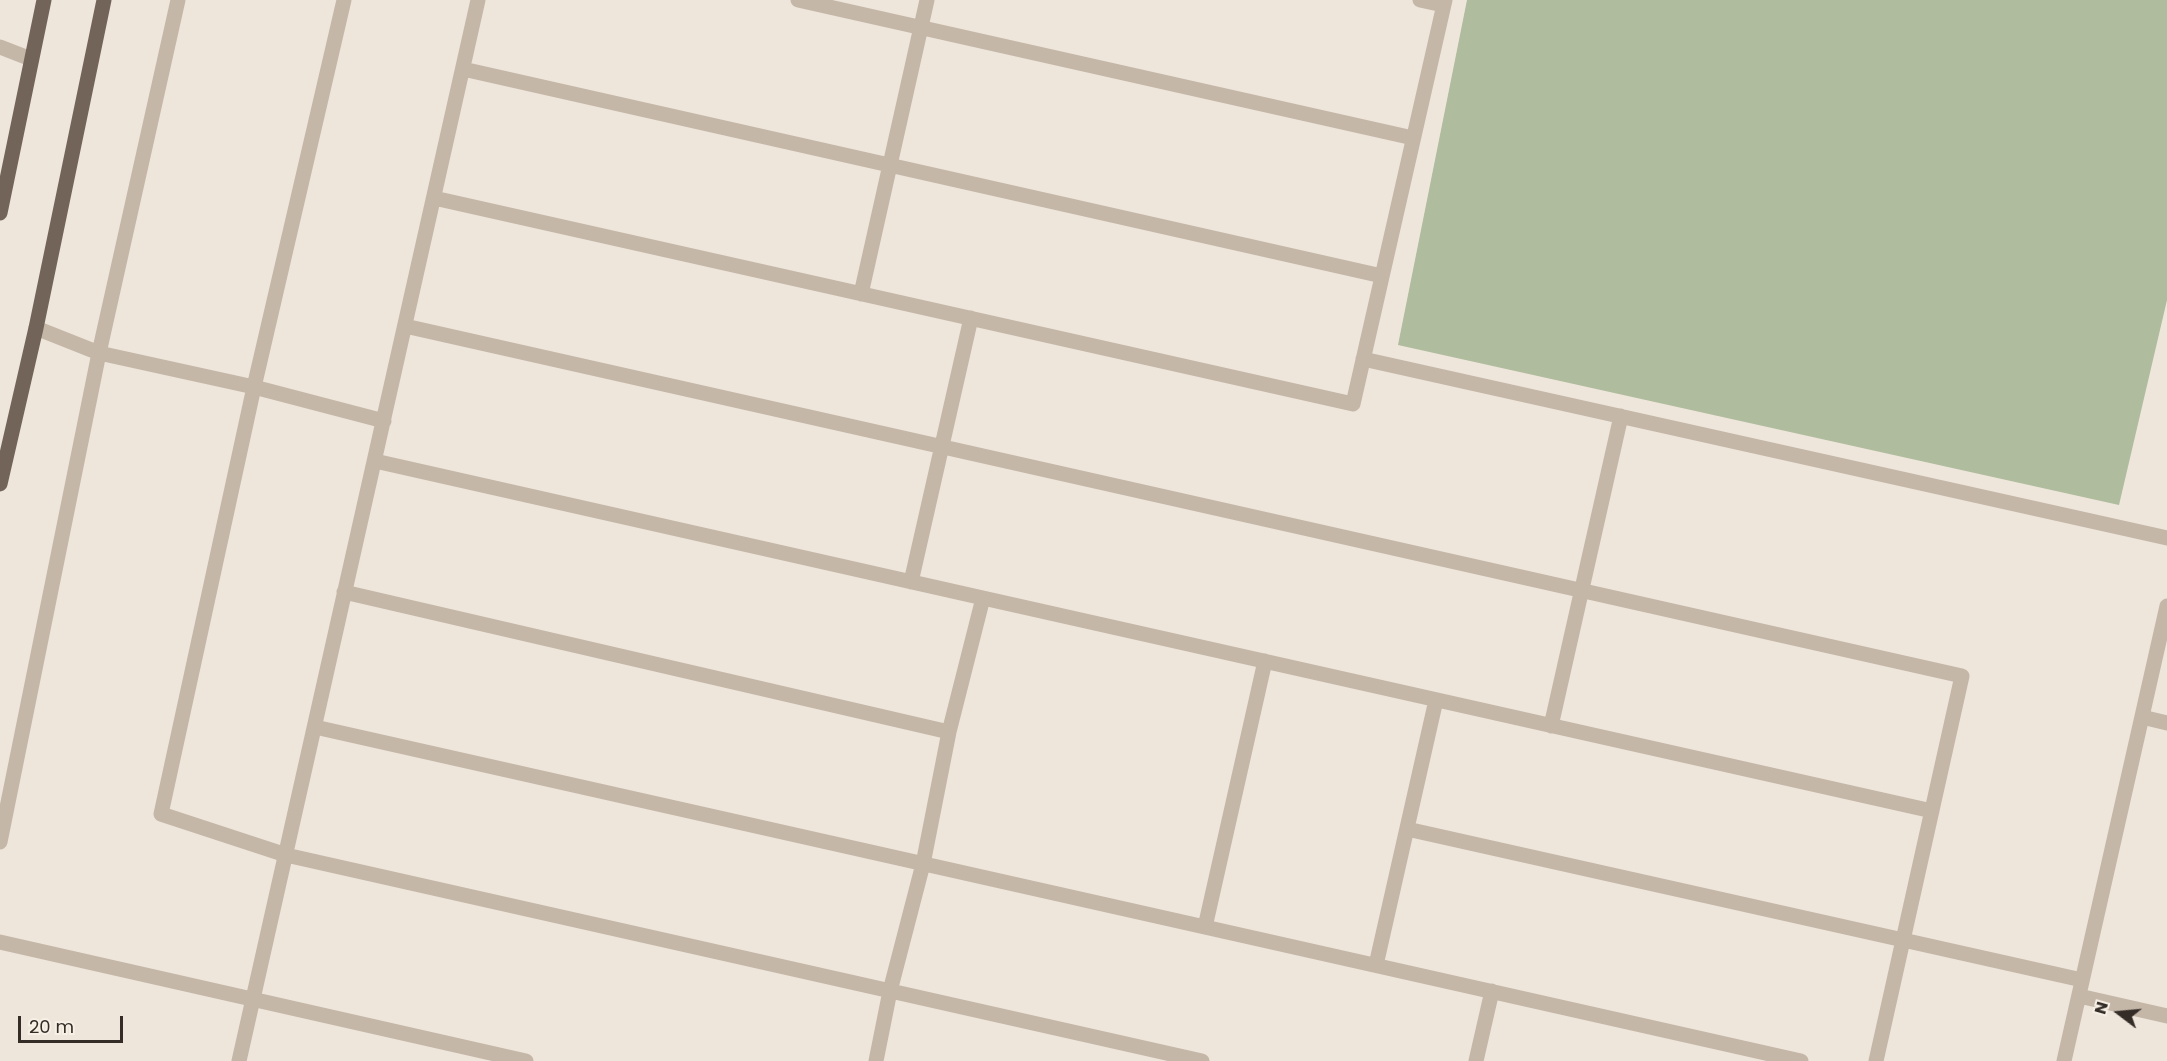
<!DOCTYPE html>
<style>
body{margin:0}
#map{position:relative;width:2167px;height:1061px;overflow:hidden;background:#eee6db;font-family:Poppins,sans-serif}
canvas{display:block}
.north{position:absolute;left:2089px;top:983px;width:60px;height:60px;-webkit-text-stroke:4px #f7f0e6;paint-order:stroke;rotate:286deg;font-size:16px;font-weight:700;line-height:24px;text-align:center;color:#332c27}
.north::after{content:'';display:block;margin:auto;width:21px;height:27px;background:#332c27;clip-path:polygon(50% 0,100% 100%,50% 72%,0 100%)}
.scale{position:absolute;left:18px;top:1016px;width:105px;height:27px;box-sizing:border-box;border:3px solid #332c27;border-top:0;padding-left:8px;font-size:18px;line-height:21px;white-space:nowrap;color:#332c27;-webkit-text-stroke:4px #f7f0e6;paint-order:stroke}
</style>
<div id="map">
<canvas width="2167" height="1061"></canvas>
<div class="north">N</div>
<div class="scale">20 m</div>
</div>
<script>
const context = document.querySelector('canvas').getContext('2d');
context.lineJoin = 'round';
function fillPath(path, color) {
  context.fillStyle = color;
  context.fill(path, 'evenodd');
}
function shape(rows) {
  const path = new Path2D();
  for (const r of rows) {
    path.moveTo(r[0], r[1]);
    for (let i = 2; i < r.length; i += 2) path.lineTo(r[i], r[i + 1]);
  }
  return path;
}
function trace(path, color, width, dash) {
  context.strokeStyle = color;
  context.lineWidth = width;
  context.lineCap = dash ? 'butt' : 'round';
  context.setLineDash(dash || []);
  context.stroke(path);
}
fillPath(shape([
 [1467,0,2167,0,2167,300,2119,505,1398,345]
]), '#afbc9d');
trace(shape([
 [344,0,254,387,161,814,286,855,1202,1061],
 [798,0,1413,138],
 [1420,0,1443,5],
 [0,47,31,59],
 [463,69,1382,276],
 [434,198,1353,404,1445,0],
 [861,294,927,0],
 [405,326,1962,676,1876,1061],
 [36,328,99,353,254,387,384,421],
 [1363,359,2167,538],
 [375,461,983,598],
 [911,582,971,318],
 [344,592,949,732],
 [2142,717,2167,723],
 [1551,726,1621,416],
 [315,727,1801,1061],
 [1407,829,2082,980],
 [0,842,99,353,178,0],
 [1205,927,1265,661],
 [0,942,526,1061],
 [1376,965,1436,700],
 [2079,996,2167,1016],
 [239,1061,478,0],
 [876,1061,890,991,923,864,949,732,983,598,1932,811],
 [1476,1061,1492,991],
 [2064,1061,2167,606]
]), '#c5b7a8', 15);
trace(shape([
 [0,213,44,0],
 [0,484,36,328,104,0]
]), '#73645a', 15);
</script>
